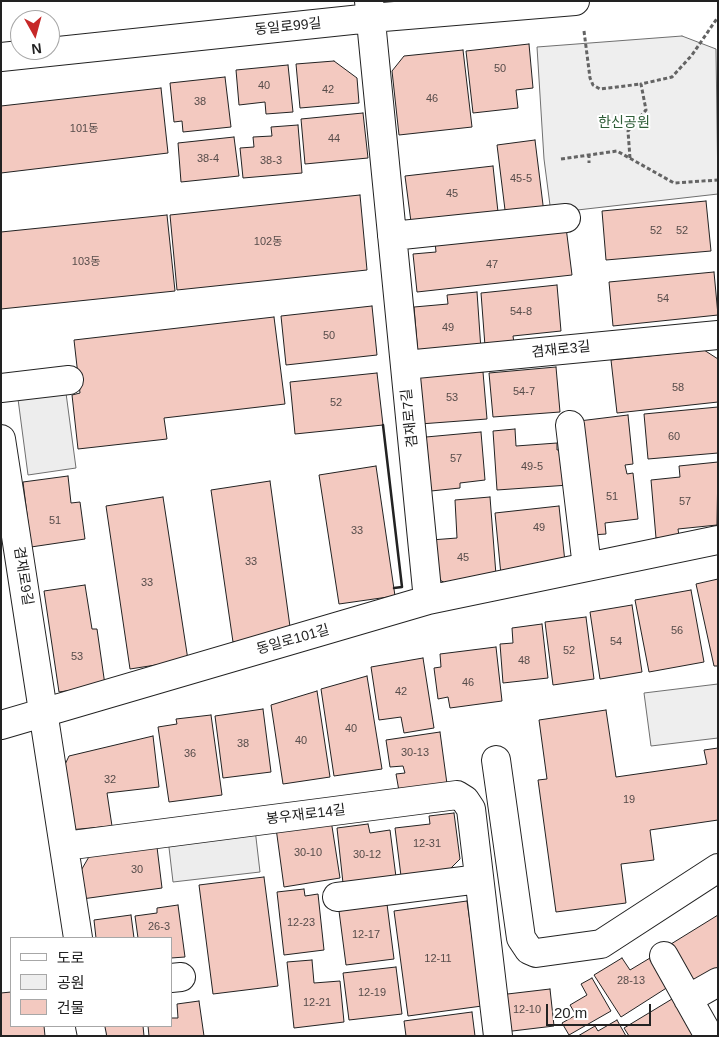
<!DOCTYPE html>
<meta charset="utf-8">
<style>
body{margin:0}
#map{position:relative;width:719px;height:1037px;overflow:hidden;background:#fff;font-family:Helvetica,"Noto Sans KR",sans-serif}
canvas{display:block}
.frame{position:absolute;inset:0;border:2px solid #222;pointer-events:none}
.legend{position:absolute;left:10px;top:937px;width:162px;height:90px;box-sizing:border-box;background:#fff;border:1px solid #a7a7a7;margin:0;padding:6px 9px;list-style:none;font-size:15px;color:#222}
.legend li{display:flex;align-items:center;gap:10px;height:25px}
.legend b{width:25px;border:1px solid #a7a7a7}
.north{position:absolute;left:10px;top:10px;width:50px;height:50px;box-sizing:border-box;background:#fff;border:1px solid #a7a7a7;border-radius:50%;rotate:173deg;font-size:14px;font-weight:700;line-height:20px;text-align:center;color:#222}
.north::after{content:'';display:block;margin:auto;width:18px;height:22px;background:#c62828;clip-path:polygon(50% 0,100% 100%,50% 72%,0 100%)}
.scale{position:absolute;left:546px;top:1004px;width:105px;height:22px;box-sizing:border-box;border:2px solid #222;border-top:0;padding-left:6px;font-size:15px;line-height:18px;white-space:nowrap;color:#222;-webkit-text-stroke:4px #fff;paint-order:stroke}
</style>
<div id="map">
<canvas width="719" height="1037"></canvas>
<div class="frame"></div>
<ul class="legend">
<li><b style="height:6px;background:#fff"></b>도로</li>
<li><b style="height:14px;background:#eee"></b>공원</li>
<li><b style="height:14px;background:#f3c9c0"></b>건물</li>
</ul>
<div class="north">N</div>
<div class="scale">20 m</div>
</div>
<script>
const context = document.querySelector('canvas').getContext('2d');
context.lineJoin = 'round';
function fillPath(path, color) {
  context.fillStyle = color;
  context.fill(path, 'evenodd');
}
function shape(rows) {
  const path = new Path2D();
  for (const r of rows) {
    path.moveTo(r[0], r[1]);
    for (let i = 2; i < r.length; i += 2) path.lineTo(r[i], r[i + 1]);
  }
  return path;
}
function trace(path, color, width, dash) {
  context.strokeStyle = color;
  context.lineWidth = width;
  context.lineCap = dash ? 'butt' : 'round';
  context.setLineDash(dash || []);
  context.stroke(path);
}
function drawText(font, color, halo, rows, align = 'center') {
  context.font = font + ' Helvetica,"Noto Sans KR",sans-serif';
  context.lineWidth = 4;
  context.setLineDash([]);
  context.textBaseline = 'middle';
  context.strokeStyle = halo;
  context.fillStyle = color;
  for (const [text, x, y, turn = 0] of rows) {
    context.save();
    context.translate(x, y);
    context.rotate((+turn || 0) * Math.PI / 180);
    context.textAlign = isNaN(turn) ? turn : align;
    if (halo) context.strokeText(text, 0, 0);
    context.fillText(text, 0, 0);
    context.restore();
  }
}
const green = shape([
 [682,36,716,49,718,194,551,213,544,159,537,47,682,36],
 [718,684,718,738,651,746,644,693,718,684]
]);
fillPath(green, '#eee');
trace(green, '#6f6f6f', 1);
const parking = shape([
 [66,393,76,468,28,475,18,399,66,393],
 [255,829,260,872,173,882,168,839,255,829]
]);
fillPath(parking, '#ededed');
trace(parking, '#6f6f6f', 1);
const building = shape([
 [529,44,533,88,516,90,518,108,473,113,466,51,529,44],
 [463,50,472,127,399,135,392,71,404,56,463,50],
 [334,61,357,78,359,103,300,108,296,64,334,61],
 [288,65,293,112,266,114,265,102,239,105,236,70,288,65],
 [225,77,231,127,183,132,182,121,174,122,170,83,225,77],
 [161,88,168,153,1,173,1,106,161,88],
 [363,113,368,158,305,164,301,119,363,113],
 [298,125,302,173,243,178,240,148,254,147,253,137,272,136,271,127,298,125],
 [234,137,239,176,181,182,178,143,234,137],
 [535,140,544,213,506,218,497,145,535,140],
 [493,166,498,212,411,222,405,176,493,166],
 [360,195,367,270,177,290,170,215,360,195],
 [706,201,711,251,606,260,602,211,706,201],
 [167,215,175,291,1,309,1,232,167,215],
 [566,227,572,275,417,292,413,254,436,252,435,242,566,227],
 [714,272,718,315,613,326,609,282,714,272],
 [557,285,561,331,513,336,514,343,485,346,481,293,557,285],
 [477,292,481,350,418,355,414,307,448,304,447,295,477,292],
 [372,306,377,355,286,365,281,316,372,306],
 [274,317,285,404,164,418,167,439,78,449,72,395,80,393,74,340,274,317],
 [704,350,718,359,718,402,617,413,611,360,704,350],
 [556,367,560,412,493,417,489,373,556,367],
 [483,372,487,419,420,424,417,377,483,372],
 [377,373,383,425,295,434,290,382,377,373],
 [718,407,718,453,648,459,644,414,718,407],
 [628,415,633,464,625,465,627,474,633,473,638,519,605,523,606,534,592,535,579,421,628,415],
 [515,429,516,446,557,443,557,450,566,449,569,485,497,490,493,431,515,429],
 [481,432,485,480,460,483,460,488,431,491,426,437,481,432],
 [718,462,717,525,678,529,679,536,656,538,651,480,680,477,679,466,718,462],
 [376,466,395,596,339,604,319,475,376,466],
 [68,476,71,503,80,502,85,539,31,547,23,482,68,476],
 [270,481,291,634,233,642,211,490,270,481],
 [163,497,188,660,130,669,106,506,163,497],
 [490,497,496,575,453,587,432,576,431,540,457,538,455,500,490,497],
 [559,506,565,562,501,575,495,513,559,506],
 [718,579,718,666,714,666,696,584,718,579],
 [85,585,92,629,97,629,105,685,59,692,44,591,85,585],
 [691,590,704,662,649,672,635,600,691,590],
 [632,605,642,672,600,679,590,612,632,605],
 [586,617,594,679,553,685,545,622,586,617],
 [542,624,548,678,503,683,500,644,513,643,512,628,542,624],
 [496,647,502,701,450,708,448,697,438,699,434,668,441,667,440,654,496,647],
 [423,658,434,728,404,733,401,717,379,720,371,667,423,658],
 [367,676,382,769,334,776,321,689,367,676],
 [317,691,330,777,283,784,271,705,317,691],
 [263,709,271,772,223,778,215,716,263,709],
 [606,710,616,777,707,764,704,750,718,748,718,820,650,830,654,860,621,864,626,903,556,912,538,780,547,779,539,720,606,710],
 [211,715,222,795,169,802,158,727,177,724,176,719,211,715],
 [440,732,447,784,399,791,396,774,405,773,403,766,390,767,386,740,440,732],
 [153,736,159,787,107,793,112,826,69,830,61,773,69,756,153,736],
 [454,813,460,859,449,870,401,876,395,828,430,824,429,816,454,813],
 [331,820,340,878,284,887,276,828,331,820],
 [368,824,370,833,390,830,396,877,343,883,337,828,368,824],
 [157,847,162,888,82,899,79,874,90,855,157,847],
 [264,877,278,986,213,994,199,885,264,877],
 [304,889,305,896,318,894,324,950,284,955,277,892,304,889],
 [467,901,482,1006,408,1016,394,911,467,901],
 [387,904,394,959,346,965,339,911,387,904],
 [178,905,185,957,171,958,171,938,138,938,135,916,157,913,157,908,178,905],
 [131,915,134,938,96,938,94,920,131,915],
 [718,915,718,970,695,984,671,944,718,915],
 [622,958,630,970,650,958,668,987,621,1017,594,975,622,958],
 [312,960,314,983,340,981,344,1022,294,1028,287,962,312,960],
 [396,967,402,1014,349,1020,343,973,396,967],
 [592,978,611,1011,569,1035,562,1023,576,1015,570,1005,587,995,581,984,592,978],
 [550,989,554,1026,504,1032,499,995,550,989],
 [11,992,11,1026,44,1026,45,1036,1,1036,1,993,11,992],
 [672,999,695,1036,629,1036,624,1028,672,999],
 [199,1001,204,1036,149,1036,148,1026,171,1026,171,1018,178,1018,177,1004,199,1001],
 [472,1012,475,1036,406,1036,404,1021,472,1012],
 [617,1020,626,1036,578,1036,595,1026,598,1031,617,1020],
 [98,1026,143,1026,144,1036,100,1036,98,1026]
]);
fillPath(building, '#f3c9c0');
trace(building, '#222', 1);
const minor = shape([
 [369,1,428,600],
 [1,57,371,18,575,1],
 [392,236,566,218],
 [405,365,718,335],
 [1,388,69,380],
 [570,425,587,567],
 [1,439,78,938],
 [1,725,428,600,718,540],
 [496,760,521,938,529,950,536,953,601,944,718,868],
 [65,846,457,795,465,800,471,809,498,1036],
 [337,897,479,879],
 [664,956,709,1036],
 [171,978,181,977],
 [688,999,718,982],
 [90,1026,92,1036]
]);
trace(minor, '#222', 30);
trace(shape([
 [584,31,590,78,593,85,600,89,641,84],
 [589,154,589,163],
 [630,158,628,131,646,110,641,84,672,77,692,55,718,17],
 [561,159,617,151,674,183,718,180]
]), '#646464', 3, [4, 2.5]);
trace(minor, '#fff', 28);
trace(shape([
 [383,425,402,587,394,588]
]), '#222', 2.5);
drawText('11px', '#564c4a', null, [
 ["50",500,69],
 ["40",264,86],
 ["42",328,90],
 ["46",432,99],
 ["38",200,102],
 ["101동",84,129],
 ["44",334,139],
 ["38-4",208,159],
 ["38-3",271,161],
 ["45-5",521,179],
 ["45",452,194],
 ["52",656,231],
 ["52",682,231],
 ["102동",268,242],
 ["103동",86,262],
 ["47",492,265],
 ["54",663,299],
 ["54-8",521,312],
 ["49",448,328],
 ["50",329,336],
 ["58",678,388],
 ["54-7",524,392],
 ["53",452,398],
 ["52",336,403],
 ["60",674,437],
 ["57",456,459],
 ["49-5",532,467],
 ["51",612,497],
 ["57",685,502],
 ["51",55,521],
 ["49",539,528],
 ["33",357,531],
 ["45",463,558],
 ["33",251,562],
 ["33",147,583],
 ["56",677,631],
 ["54",616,642],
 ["52",569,651],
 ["53",77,657],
 ["48",524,661],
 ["46",468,683],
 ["42",401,692],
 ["40",351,729],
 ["40",301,741],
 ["38",243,744],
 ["30-13",415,753],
 ["36",190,754],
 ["32",110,780],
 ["19",629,800],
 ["12-31",427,844],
 ["30-10",308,853],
 ["30-12",367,855],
 ["30",137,870],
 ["12-23",301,923],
 ["26-3",159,927],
 ["12-17",366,935],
 ["12-11",438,959],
 ["28-13",631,981],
 ["12-19",372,993],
 ["12-21",317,1003],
 ["12-10",527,1010]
]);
drawText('14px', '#222', '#fff', [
 ["동일로99길",288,27,-6],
 ["겸재로3길",561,350,-6],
 ["겸재로7길",410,418,-96],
 ["겸재로9길",23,576,81],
 ["동일로101길",293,640,-16],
 ["봉우재로14길",306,815,-7]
]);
drawText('14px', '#2f5e38', '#fff', [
 ["한신공원",624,123]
]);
</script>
